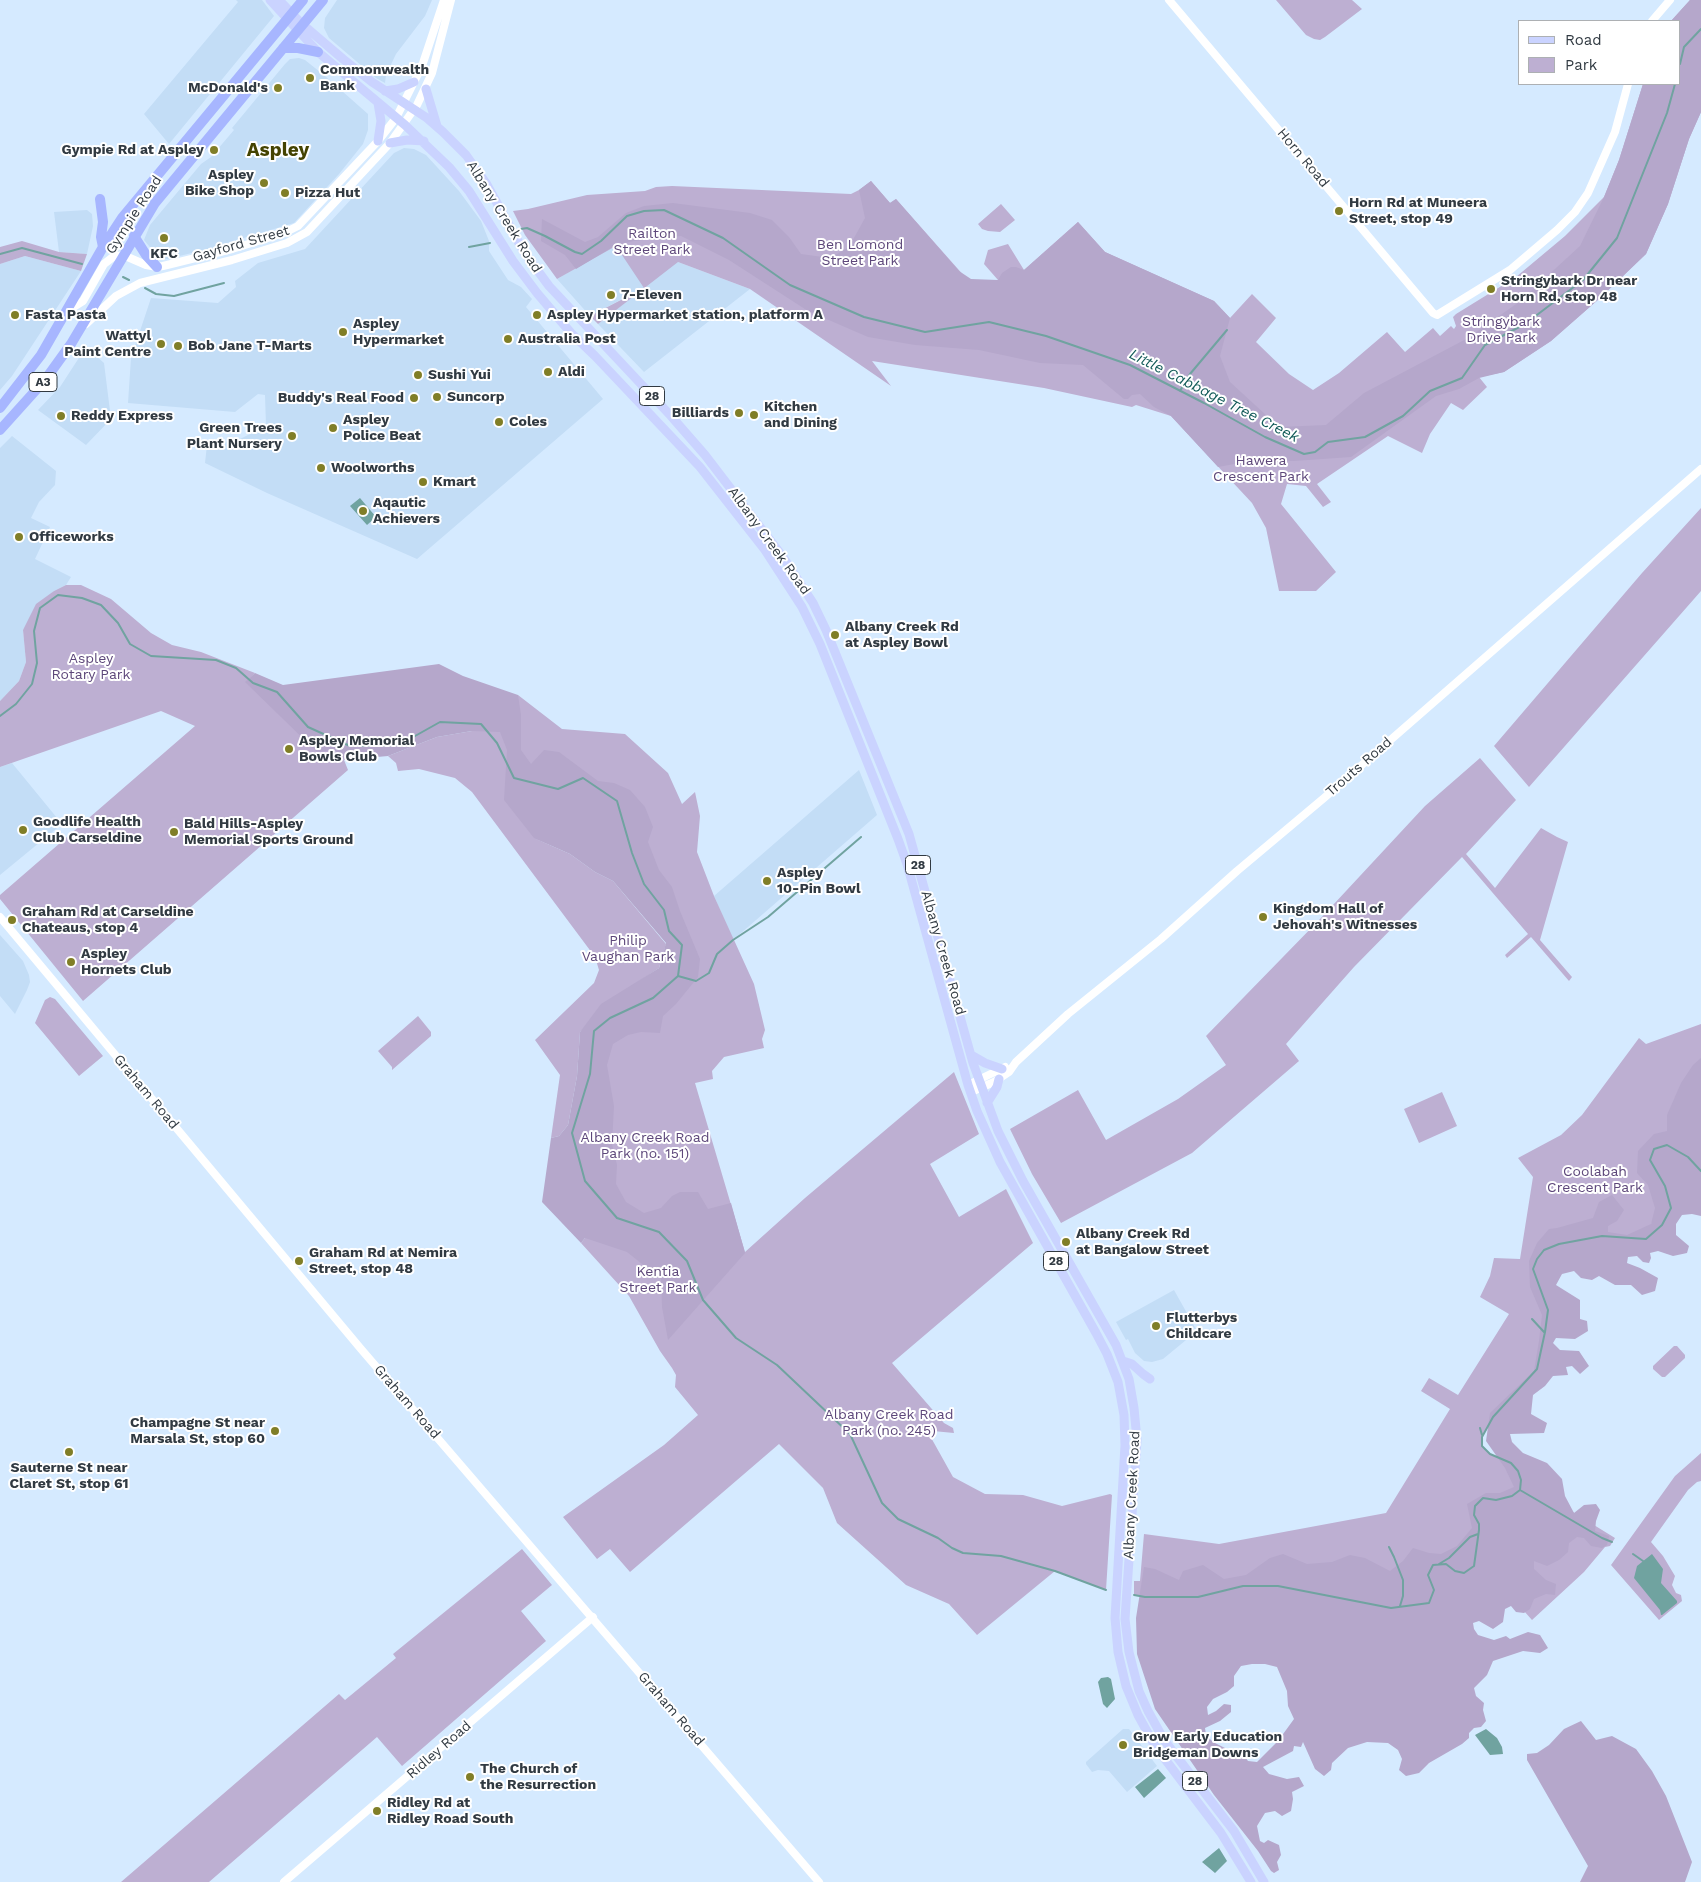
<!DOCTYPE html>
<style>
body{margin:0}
#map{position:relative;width:1701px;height:1882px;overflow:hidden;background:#d5eaff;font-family:"Work Sans",sans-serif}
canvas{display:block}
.legend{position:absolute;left:1518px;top:20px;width:162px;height:65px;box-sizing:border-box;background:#fff;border:1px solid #adb0b3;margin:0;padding:6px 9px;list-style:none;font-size:15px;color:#313a42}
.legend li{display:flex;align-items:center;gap:10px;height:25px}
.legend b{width:25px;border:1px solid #adb0b3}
</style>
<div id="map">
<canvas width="1701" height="1882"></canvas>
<ul class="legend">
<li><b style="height:6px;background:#cad3ff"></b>Road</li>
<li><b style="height:14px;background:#bdafd2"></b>Park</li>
</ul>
</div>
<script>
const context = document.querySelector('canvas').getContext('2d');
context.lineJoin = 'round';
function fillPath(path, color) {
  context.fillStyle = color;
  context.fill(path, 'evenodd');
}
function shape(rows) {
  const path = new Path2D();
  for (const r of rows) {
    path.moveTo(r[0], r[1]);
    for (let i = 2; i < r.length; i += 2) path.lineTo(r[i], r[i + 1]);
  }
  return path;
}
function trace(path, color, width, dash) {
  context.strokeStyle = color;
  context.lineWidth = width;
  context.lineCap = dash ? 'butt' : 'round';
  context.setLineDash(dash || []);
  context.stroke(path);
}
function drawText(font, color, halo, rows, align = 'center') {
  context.font = font + ' "Work Sans",sans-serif';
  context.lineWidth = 4;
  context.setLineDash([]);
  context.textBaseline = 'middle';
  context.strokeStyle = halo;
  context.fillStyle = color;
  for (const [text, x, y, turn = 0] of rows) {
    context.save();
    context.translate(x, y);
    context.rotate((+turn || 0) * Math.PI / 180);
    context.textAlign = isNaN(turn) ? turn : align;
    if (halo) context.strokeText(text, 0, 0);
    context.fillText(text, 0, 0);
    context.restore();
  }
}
fillPath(shape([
 [236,0,262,0,274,16,169,144,144,114,238,2],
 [337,0,432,0,425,16,396,54,386,75,385,83,376,78,329,38,324,28,325,18],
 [299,58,305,60,325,76,368,114,368,130,363,144,339,174,294,223,204,250,167,259,159,258,144,240,150,225,201,164,211,157,234,130,232,128,285,64,290,59],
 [404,148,414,149,426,155,459,191,481,221,489,241,489,251,508,280,521,287,532,299,526,307,603,399,417,559,267,493,205,463,207,445,212,441,234,442,266,426,265,395,258,394,235,412,128,403,131,358,151,298,218,303,236,287,235,281,258,263,305,249,394,153],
 [87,210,92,214,93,226,87,254,59,252,54,212],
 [616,245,678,262,750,289,644,372,598,324,641,289,590,316,557,279],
 [25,256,81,271,12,376,0,390,0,264],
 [86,347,104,363,111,419,86,445,38,410,60,387],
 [12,436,56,471,55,485,39,502,31,518,50,527,35,559,71,577,66,585,54,591,23,630,26,662,19,681,0,701,0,448],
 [12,763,62,824,0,875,0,767],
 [859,770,877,815,733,940,714,896],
 [0,935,23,961,29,975,30,982,27,990,15,1014,0,996],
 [1174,1290,1197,1331,1163,1359,1152,1362,1144,1361,1135,1353,1128,1339,1126,1340,1116,1322],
 [1123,1729,1129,1729,1157,1766,1127,1792,1109,1771,1098,1770,1092,1772,1086,1764,1086,1762]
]), '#c3ddf6');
fillPath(shape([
 [1276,0,1352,0,1362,9,1325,37,1320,40,1314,39,1306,35],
 [1690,0,1701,0,1701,112,1689,139,1668,204,1646,254,1600,298,1551,341,1504,372,1479,377,1487,387,1463,410,1451,403,1430,434,1422,453,1388,436,1317,484,1331,502,1323,507,1306,486,1287,484,1281,504,1336,572,1316,591,1279,591,1266,528,1252,503,1171,416,1136,405,1132,407,1044,388,872,361,891,386,750,289,678,262,598,324,590,316,644,288,616,246,557,279,525,235,513,211,528,209,587,195,645,191,656,187,672,186,851,194,859,190,871,181,890,203,896,199,973,286,998,280,984,264,988,250,1008,244,1024,270,1078,222,1105,252,1214,301,1230,318,1252,294,1276,318,1256,342,1289,374,1313,390,1339,373,1387,332,1405,352,1433,328,1440,336,1451,326,1454,329,1456,326,1453,317,1456,314,1516,277,1565,236,1604,197,1619,160,1643,84,1680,84,1680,21,1671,21],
 [1001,204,1015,220,1000,232,988,231,982,229,978,224],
 [22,241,59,252,87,254,81,271,25,256,0,264,0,247],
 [1701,508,1701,591,1529,787,1494,746,1642,573],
 [66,585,81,585,111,599,151,633,172,645,201,652,255,673,246,682,334,750,344,760,348,770,83,1001,0,899,0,895,195,726,161,711,0,767,0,701,19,681,26,662,23,630,36,604,54,591],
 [518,695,562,729,625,734,668,773,682,804,695,792,700,816,697,852,714,896,754,984,765,1030,762,1039,764,1048,724,1057,712,1071,713,1079,695,1083,745,1252,805,1198,954,1072,979,1134,930,1164,959,1217,1006,1189,1033,1243,892,1363,944,1423,953,1428,954,1433,933,1431,929,1434,953,1477,985,1494,1023,1495,1062,1506,1110,1494,1112,1495,1106,1590,1055,1571,977,1635,949,1604,906,1585,837,1523,823,1488,779,1444,630,1572,610,1549,597,1559,563,1517,664,1445,698,1415,675,1387,676,1375,672,1368,660,1351,629,1296,581,1243,585,1238,594,1031,653,998,682,945,644,884,534,838,570,854,595,872,613,881,666,944,659,968,638,982,580,1032,577,1076,568,1125,559,1136,551,1138,560,1075,535,1040,594,983,599,970,595,957,472,792,455,778,419,769,398,771,396,763,388,756,437,737,472,731,487,731],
 [1480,758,1516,800,1466,854,1495,888,1541,828,1557,837,1568,842,1540,940,1572,977,1569,981,1531,937,1507,958,1505,955,1528,934,1462,857,1354,967,1286,1044,1299,1061,1192,1153,1061,1223,1032,1174,1010,1129,1078,1090,1106,1140,1178,1099,1226,1065,1206,1036,1320,919,1425,806],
 [50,997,55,999,103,1056,79,1076,35,1023,45,1000],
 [418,1016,431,1032,431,1036,392,1070,392,1067,378,1051],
 [1701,1024,1701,1171,1665,1186,1646,1239,1559,1244,1537,1369,1493,1417,1482,1437,1482,1446,1490,1454,1511,1463,1521,1480,1615,1538,1610,1546,1605,1547,1584,1572,1532,1620,1476,1557,1429,1570,1145,1597,1134,1595,1134,1581,1140,1581,1144,1534,1219,1544,1386,1513,1450,1409,1421,1391,1429,1378,1458,1395,1509,1314,1480,1297,1490,1276,1494,1258,1520,1259,1533,1177,1518,1158,1561,1135,1582,1115,1639,1038,1646,1044],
 [1442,1092,1457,1126,1419,1143,1404,1109],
 [1674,1346,1677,1346,1685,1355,1685,1358,1665,1377,1662,1377,1653,1369,1653,1366],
 [1701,1453,1701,1481,1697,1482,1688,1490,1651,1542,1663,1556,1675,1576,1672,1585,1676,1593,1681,1595,1682,1601,1659,1620,1611,1565,1675,1476],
 [522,1549,552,1585,521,1611,546,1641,402,1766,377,1737,209,1882,121,1882,339,1694,345,1700,396,1658,393,1654]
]), '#bdafd2');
fillPath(shape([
 [1690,0,1701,0,1701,112,1689,139,1668,204,1646,254,1600,298,1551,341,1504,372,1479,378,1459,389,1436,396,1351,457,1294,461,1256,460,1218,467,1171,416,1154,407,1140,394,1132,395,1128,399,1124,399,1083,365,1040,363,979,350,915,345,868,337,808,311,729,260,681,236,634,241,616,245,576,269,565,255,541,241,542,219,585,242,598,237,626,213,644,206,673,203,750,213,772,220,789,237,801,254,830,258,849,247,865,218,859,190,871,181,890,203,896,199,959,271,971,279,998,280,1002,273,1011,267,1016,267,1024,270,1078,222,1105,252,1214,301,1230,318,1220,356,1230,382,1279,427,1326,425,1364,393,1468,338,1519,302,1580,246,1604,197,1619,160,1643,84,1680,84,1680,21,1671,21],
 [439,664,463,676,518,695,521,715,521,750,531,764,544,750,559,752,598,781,614,783,630,790,645,807,653,827,648,842,659,870,672,887,680,911,700,959,698,977,676,1004,663,1016,660,1033,641,1032,628,1035,613,1044,607,1065,614,1106,612,1144,617,1165,616,1184,626,1202,644,1213,661,1208,672,1196,680,1192,698,1192,708,1209,731,1203,745,1253,668,1340,662,1307,661,1279,627,1252,585,1238,581,1243,542,1202,551,1138,559,1136,568,1125,577,1076,580,1032,601,1004,659,968,666,943,613,881,595,872,570,854,534,838,504,800,507,750,500,732,472,731,437,737,388,756,344,760,334,750,317,752,245,682,255,673,283,685],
 [1701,1058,1701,1216,1692,1214,1682,1215,1676,1224,1676,1235,1689,1246,1687,1253,1673,1256,1658,1251,1650,1253,1651,1258,1649,1263,1643,1262,1637,1256,1628,1257,1627,1263,1640,1268,1658,1278,1655,1291,1642,1295,1631,1285,1615,1285,1599,1276,1592,1280,1581,1278,1574,1271,1562,1274,1556,1285,1580,1300,1580,1319,1587,1321,1588,1331,1575,1339,1556,1338,1553,1343,1560,1350,1579,1351,1589,1366,1580,1374,1572,1366,1566,1367,1568,1375,1553,1376,1545,1386,1533,1395,1531,1414,1547,1423,1544,1433,1510,1434,1512,1442,1523,1453,1547,1463,1562,1479,1565,1496,1574,1513,1584,1505,1596,1504,1600,1510,1596,1521,1595,1531,1609,1536,1607,1545,1602,1548,1591,1546,1584,1538,1577,1537,1569,1543,1568,1552,1559,1560,1547,1566,1534,1561,1534,1569,1546,1580,1556,1584,1555,1595,1546,1594,1534,1599,1530,1609,1524,1613,1516,1612,1511,1606,1505,1609,1503,1622,1493,1629,1479,1621,1473,1623,1474,1629,1478,1635,1494,1640,1506,1636,1510,1639,1528,1632,1540,1635,1548,1648,1540,1653,1523,1651,1493,1661,1487,1675,1474,1688,1476,1696,1484,1703,1483,1710,1486,1721,1481,1727,1474,1728,1469,1733,1469,1738,1462,1744,1429,1763,1419,1773,1406,1776,1399,1770,1402,1759,1398,1750,1388,1743,1367,1742,1348,1748,1332,1763,1331,1770,1324,1776,1315,1769,1303,1742,1301,1747,1294,1746,1293,1751,1263,1767,1269,1774,1287,1779,1299,1777,1304,1786,1292,1792,1293,1799,1291,1811,1282,1816,1275,1811,1265,1813,1257,1826,1260,1841,1264,1843,1268,1840,1279,1845,1281,1855,1277,1862,1279,1870,1274,1873,1271,1871,1258,1851,1214,1795,1155,1709,1137,1654,1136,1618,1144,1567,1155,1569,1179,1580,1183,1571,1203,1565,1224,1579,1246,1575,1270,1558,1283,1554,1307,1564,1332,1562,1350,1555,1365,1558,1390,1571,1403,1561,1413,1548,1429,1553,1441,1554,1457,1546,1472,1528,1467,1504,1486,1493,1500,1493,1514,1487,1505,1468,1486,1441,1490,1413,1534,1371,1539,1341,1542,1315,1530,1287,1529,1261,1537,1243,1549,1229,1557,1228,1593,1218,1599,1202,1612,1195,1624,1210,1617,1221,1608,1226,1608,1232,1627,1235,1651,1224,1655,1208,1648,1185,1637,1173,1638,1151,1654,1134,1667,1131,1667,1115,1681,1083,1693,1065],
 [1252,1664,1265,1664,1277,1667,1287,1691,1288,1706,1294,1719,1278,1741,1257,1762,1248,1761,1243,1754,1231,1751,1213,1742,1206,1735,1205,1728,1220,1721,1231,1712,1231,1705,1224,1704,1216,1711,1208,1715,1207,1707,1213,1699,1227,1692,1234,1686,1234,1676,1241,1666],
 [1581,1721,1596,1740,1612,1736,1636,1749,1652,1771,1666,1796,1692,1862,1685,1882,1580,1882,1588,1866,1527,1760,1527,1754,1537,1753,1549,1745,1564,1729]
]), '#b5a7cb');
fillPath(shape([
 [360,498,376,517,367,525,350,506],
 [1652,1554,1663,1569,1661,1583,1677,1601,1677,1603,1662,1615,1661,1615,1660,1610,1634,1578,1637,1566],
 [1108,1677,1111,1679,1115,1699,1107,1708,1103,1704,1098,1682,1101,1678],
 [1486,1729,1497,1738,1502,1747,1503,1754,1490,1755,1475,1735],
 [1158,1769,1166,1778,1144,1798,1135,1787],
 [1219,1848,1227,1861,1215,1873,1202,1862]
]), '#70a3a0');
trace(shape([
 [1680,64,1684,47,1701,29],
 [521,229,527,228,545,236,575,252,582,254,601,241,627,216,644,211,664,210,723,238,790,285,864,317,925,332,989,322,1046,336,1130,365,1204,403,1265,437,1304,454,1315,452,1328,442,1365,437,1403,416,1430,391,1462,378,1485,345,1525,324,1583,280,1617,238,1667,113,1675,84],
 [469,247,490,243],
 [0,254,22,248,82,264],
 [123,277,129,280],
 [145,288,156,294,174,296,224,283],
 [1180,391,1190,374,1227,330],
 [0,716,16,704,32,684,37,663,34,631,40,608,58,595,82,598,101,605,118,623,130,644,151,656,216,660,236,668,253,683,277,692,308,727,350,746,399,745,440,722,481,724,497,743,514,778,558,789,583,778,617,801,632,853,644,884,664,910,669,931,682,945,678,976,653,998,610,1018,594,1031,590,1074,572,1133,585,1181,617,1218,659,1232,687,1261,703,1300,736,1338,777,1365,850,1434,882,1503,898,1519,938,1538,952,1548,963,1553,1001,1556,1055,1571,1106,1590],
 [678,976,696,981,709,973,717,954,733,940,768,917,861,837],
 [1532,1319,1544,1332],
 [1480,1428,1482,1435],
 [1520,1490,1602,1538,1612,1542],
 [1389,1547,1394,1557,1403,1580,1403,1596,1400,1606],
 [1633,1554,1643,1561],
 [1439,1564,1449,1558,1470,1537,1478,1534],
 [1134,1595,1145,1597,1198,1597,1243,1586,1278,1586,1391,1608,1429,1603,1434,1590,1428,1575,1433,1565,1446,1564,1455,1571,1464,1573,1474,1566,1479,1530,1479,1524,1474,1515,1475,1506,1483,1498,1496,1500,1512,1496,1520,1490,1521,1480,1518,1471,1511,1463,1490,1454,1482,1446,1482,1437,1493,1417,1537,1369,1545,1332,1548,1310,1533,1269,1537,1259,1544,1250,1559,1244,1602,1236,1646,1239,1662,1225,1671,1208,1665,1186,1650,1160,1654,1149,1667,1145,1688,1157,1701,1171]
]), '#70a3a0', 2);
trace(shape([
 [1169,0,1433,313,1437,315,1510,270,1557,230,1575,212,1588,193,1615,132,1628,84],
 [1652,21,1670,0],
 [67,311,83,301,104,264,113,257,123,255,146,265,157,267,163,266,232,249,284,233,298,226,378,141,396,118,422,66,444,0],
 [86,324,116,296,140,283,232,260,287,243,307,232,390,143,417,105,432,73,451,0],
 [0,917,361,1349,819,1882],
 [968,1085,1005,1067],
 [971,1092,994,1082,1009,1072,1016,1062,1068,1014,1161,939,1237,871,1324,798,1701,469],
 [284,1882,593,1617]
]), '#fff', 8);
trace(shape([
 [270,0,318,52,405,125,449,167,469,191,513,261,537,293,571,333,595,356,700,467,765,550,802,607,820,644,898,839,907,864,968,1085,977,1111,1000,1162,1096,1333,1107,1354,1118,1382,1124,1415,1125,1445,1115,1618,1118,1652,1126,1686,1138,1715,1155,1746,1221,1833,1251,1882],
 [279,0,302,24,343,59,372,82,427,118,443,132,466,155,486,183,524,252,549,286,671,416,705,455,783,557,813,603,826,630,909,834,973,1063,998,1131,1023,1181,1116,1345,1129,1379,1134,1408,1137,1440,1125,1619,1129,1652,1139,1691,1148,1711,1164,1740,1234,1831,1264,1882],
 [426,89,437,126],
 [385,91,398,89,414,82],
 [378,141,381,121,378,103],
 [390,143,407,140,424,141],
 [971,1055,985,1063,1002,1069],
 [987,1103,997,1087,999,1079],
 [1123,1361,1132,1364,1143,1374,1150,1379]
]), '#cad3ff', 9);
trace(shape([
 [283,48,298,48,318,52],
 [100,199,103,222,101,237,103,247],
 [134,236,146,255,157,267],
 [0,408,41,355,103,247,122,218,303,0],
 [0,430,45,380,71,344,155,203,323,0]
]), '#a7b6ff', 10);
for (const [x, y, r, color] of [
 [310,78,5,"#807e27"],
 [278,88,5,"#807e27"],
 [214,150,5,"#807e27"],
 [264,183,5,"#807e27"],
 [285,193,5,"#807e27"],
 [1339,211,5,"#807e27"],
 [164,238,5,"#807e27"],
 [1491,289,5,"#807e27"],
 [611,295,5,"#807e27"],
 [15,315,5,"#807e27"],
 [537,315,5,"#807e27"],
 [343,332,5,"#807e27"],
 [508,339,5,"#807e27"],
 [161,344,5,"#807e27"],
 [178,346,5,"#807e27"],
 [548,372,5,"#807e27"],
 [418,375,5,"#807e27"],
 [437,397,5,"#807e27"],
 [414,398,5,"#807e27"],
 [739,413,5,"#807e27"],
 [754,415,5,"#807e27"],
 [61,416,5,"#807e27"],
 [499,422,5,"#807e27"],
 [333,428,5,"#807e27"],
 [292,436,5,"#807e27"],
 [321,468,5,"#807e27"],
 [423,482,5,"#807e27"],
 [363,511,5,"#807e27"],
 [19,537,5,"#807e27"],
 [835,635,5,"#807e27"],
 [289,749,5,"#807e27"],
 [23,830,5,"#807e27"],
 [174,832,5,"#807e27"],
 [767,881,5,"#807e27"],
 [1263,917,5,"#807e27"],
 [12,920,5,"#807e27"],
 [71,962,5,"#807e27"],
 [1066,1242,5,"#807e27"],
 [299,1261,5,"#807e27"],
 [1156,1326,5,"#807e27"],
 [275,1431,5,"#807e27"],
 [69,1452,5,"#807e27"],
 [1123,1745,5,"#807e27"],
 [470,1777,5,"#807e27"],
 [377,1811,5,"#807e27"]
]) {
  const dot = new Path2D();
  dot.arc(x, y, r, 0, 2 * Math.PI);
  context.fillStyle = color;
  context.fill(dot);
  trace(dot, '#fff', 2);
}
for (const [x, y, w] of [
 [43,382,28],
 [652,396,25],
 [918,865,25],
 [1056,1261,25],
 [1195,1781,25]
]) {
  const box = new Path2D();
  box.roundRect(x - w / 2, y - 9.5, w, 19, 4);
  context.fillStyle = '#fff';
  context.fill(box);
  trace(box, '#313a42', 1);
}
drawText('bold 12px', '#313a42', null, [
 ["A3",43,382],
 ["28",652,396],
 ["28",918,865],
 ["28",1056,1261],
 ["28",1195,1781]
]);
drawText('bold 14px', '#313a42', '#fff', [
 ["Commonwealth",320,70],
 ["Bank",320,86],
 ["McDonald's",268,88,"right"],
 ["Gympie Rd at Aspley",204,150,"right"],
 ["Aspley",254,175,"right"],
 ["Bike Shop",254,191,"right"],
 ["Pizza Hut",295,193],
 ["Horn Rd at Muneera",1349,203],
 ["Street, stop 49",1349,219],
 ["KFC",164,254,"center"],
 ["Stringybark Dr near",1501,281],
 ["Horn Rd, stop 48",1501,297],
 ["7-Eleven",621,295],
 ["Fasta Pasta",25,315],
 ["Aspley Hypermarket station, platform A",547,315],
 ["Aspley",353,324],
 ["Hypermarket",353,340],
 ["Wattyl",151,336,"right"],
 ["Paint Centre",151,352,"right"],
 ["Australia Post",518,339],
 ["Bob Jane T-Marts",188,346],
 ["Aldi",558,372],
 ["Sushi Yui",428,375],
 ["Suncorp",447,397],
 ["Buddy's Real Food",404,398,"right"],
 ["Kitchen",764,407],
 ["and Dining",764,423],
 ["Billiards",729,413,"right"],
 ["Reddy Express",71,416],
 ["Aspley",343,420],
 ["Police Beat",343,436],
 ["Coles",509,422],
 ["Green Trees",282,428,"right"],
 ["Plant Nursery",282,444,"right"],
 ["Woolworths",331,468],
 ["Kmart",433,482],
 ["Aqautic",373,503],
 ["Achievers",373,519],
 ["Officeworks",29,537],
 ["Albany Creek Rd",845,627],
 ["at Aspley Bowl",845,643],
 ["Aspley Memorial",299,741],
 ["Bowls Club",299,757],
 ["Goodlife Health",33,822],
 ["Club Carseldine",33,838],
 ["Bald Hills-Aspley",184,824],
 ["Memorial Sports Ground",184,840],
 ["Aspley",777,873],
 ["10-Pin Bowl",777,889],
 ["Kingdom Hall of",1273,909],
 ["Jehovah's Witnesses",1273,925],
 ["Graham Rd at Carseldine",22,912],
 ["Chateaus, stop 4",22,928],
 ["Aspley",81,954],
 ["Hornets Club",81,970],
 ["Albany Creek Rd",1076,1234],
 ["at Bangalow Street",1076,1250],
 ["Graham Rd at Nemira",309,1253],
 ["Street, stop 48",309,1269],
 ["Flutterbys",1166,1318],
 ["Childcare",1166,1334],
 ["Champagne St near",265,1423,"right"],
 ["Marsala St, stop 60",265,1439,"right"],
 ["Sauterne St near",69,1468,"center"],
 ["Claret St, stop 61",69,1484,"center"],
 ["Grow Early Education",1133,1737],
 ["Bridgeman Downs",1133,1753],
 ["The Church of",480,1769],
 ["the Resurrection",480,1785],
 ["Ridley Rd at",387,1803],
 ["Ridley Road South",387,1819]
], 'left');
drawText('14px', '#313a42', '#fff', [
 ["Horn Road",1303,158,50],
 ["Gympie Road",134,215,-57],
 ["Albany Creek Road",504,217,58],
 ["Gayford Street",241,244,-16],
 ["Albany Creek Road",769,541,54],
 ["Trouts Road",1359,767,-41],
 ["Albany Creek Road",943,953,74],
 ["Graham Road",146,1092,50],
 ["Graham Road",407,1402,49],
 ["Albany Creek Road",1132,1495,-87],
 ["Graham Road",671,1709,49],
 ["Ridley Road",439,1750,-41]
]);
drawText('14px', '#5d477a', '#fff', [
 ["Railton",652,234],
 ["Street Park",652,250],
 ["Ben Lomond",860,245],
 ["Street Park",860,261],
 ["Stringybark",1501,322],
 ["Drive Park",1501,338],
 ["Hawera",1261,461],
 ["Crescent Park",1261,477],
 ["Aspley",91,659],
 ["Rotary Park",91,675],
 ["Philip",628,941],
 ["Vaughan Park",628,957],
 ["Albany Creek Road",645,1138],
 ["Park (no. 151)",645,1154],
 ["Coolabah",1595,1172],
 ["Crescent Park",1595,1188],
 ["Kentia",658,1272],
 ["Street Park",658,1288],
 ["Albany Creek Road",889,1415],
 ["Park (no. 245)",889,1431]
]);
drawText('italic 15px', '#135b59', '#fff', [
 ["Little Cabbage Tree Creek",1214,396,27]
]);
drawText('bold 19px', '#444301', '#fff', [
 ["Aspley",278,150]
]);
</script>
